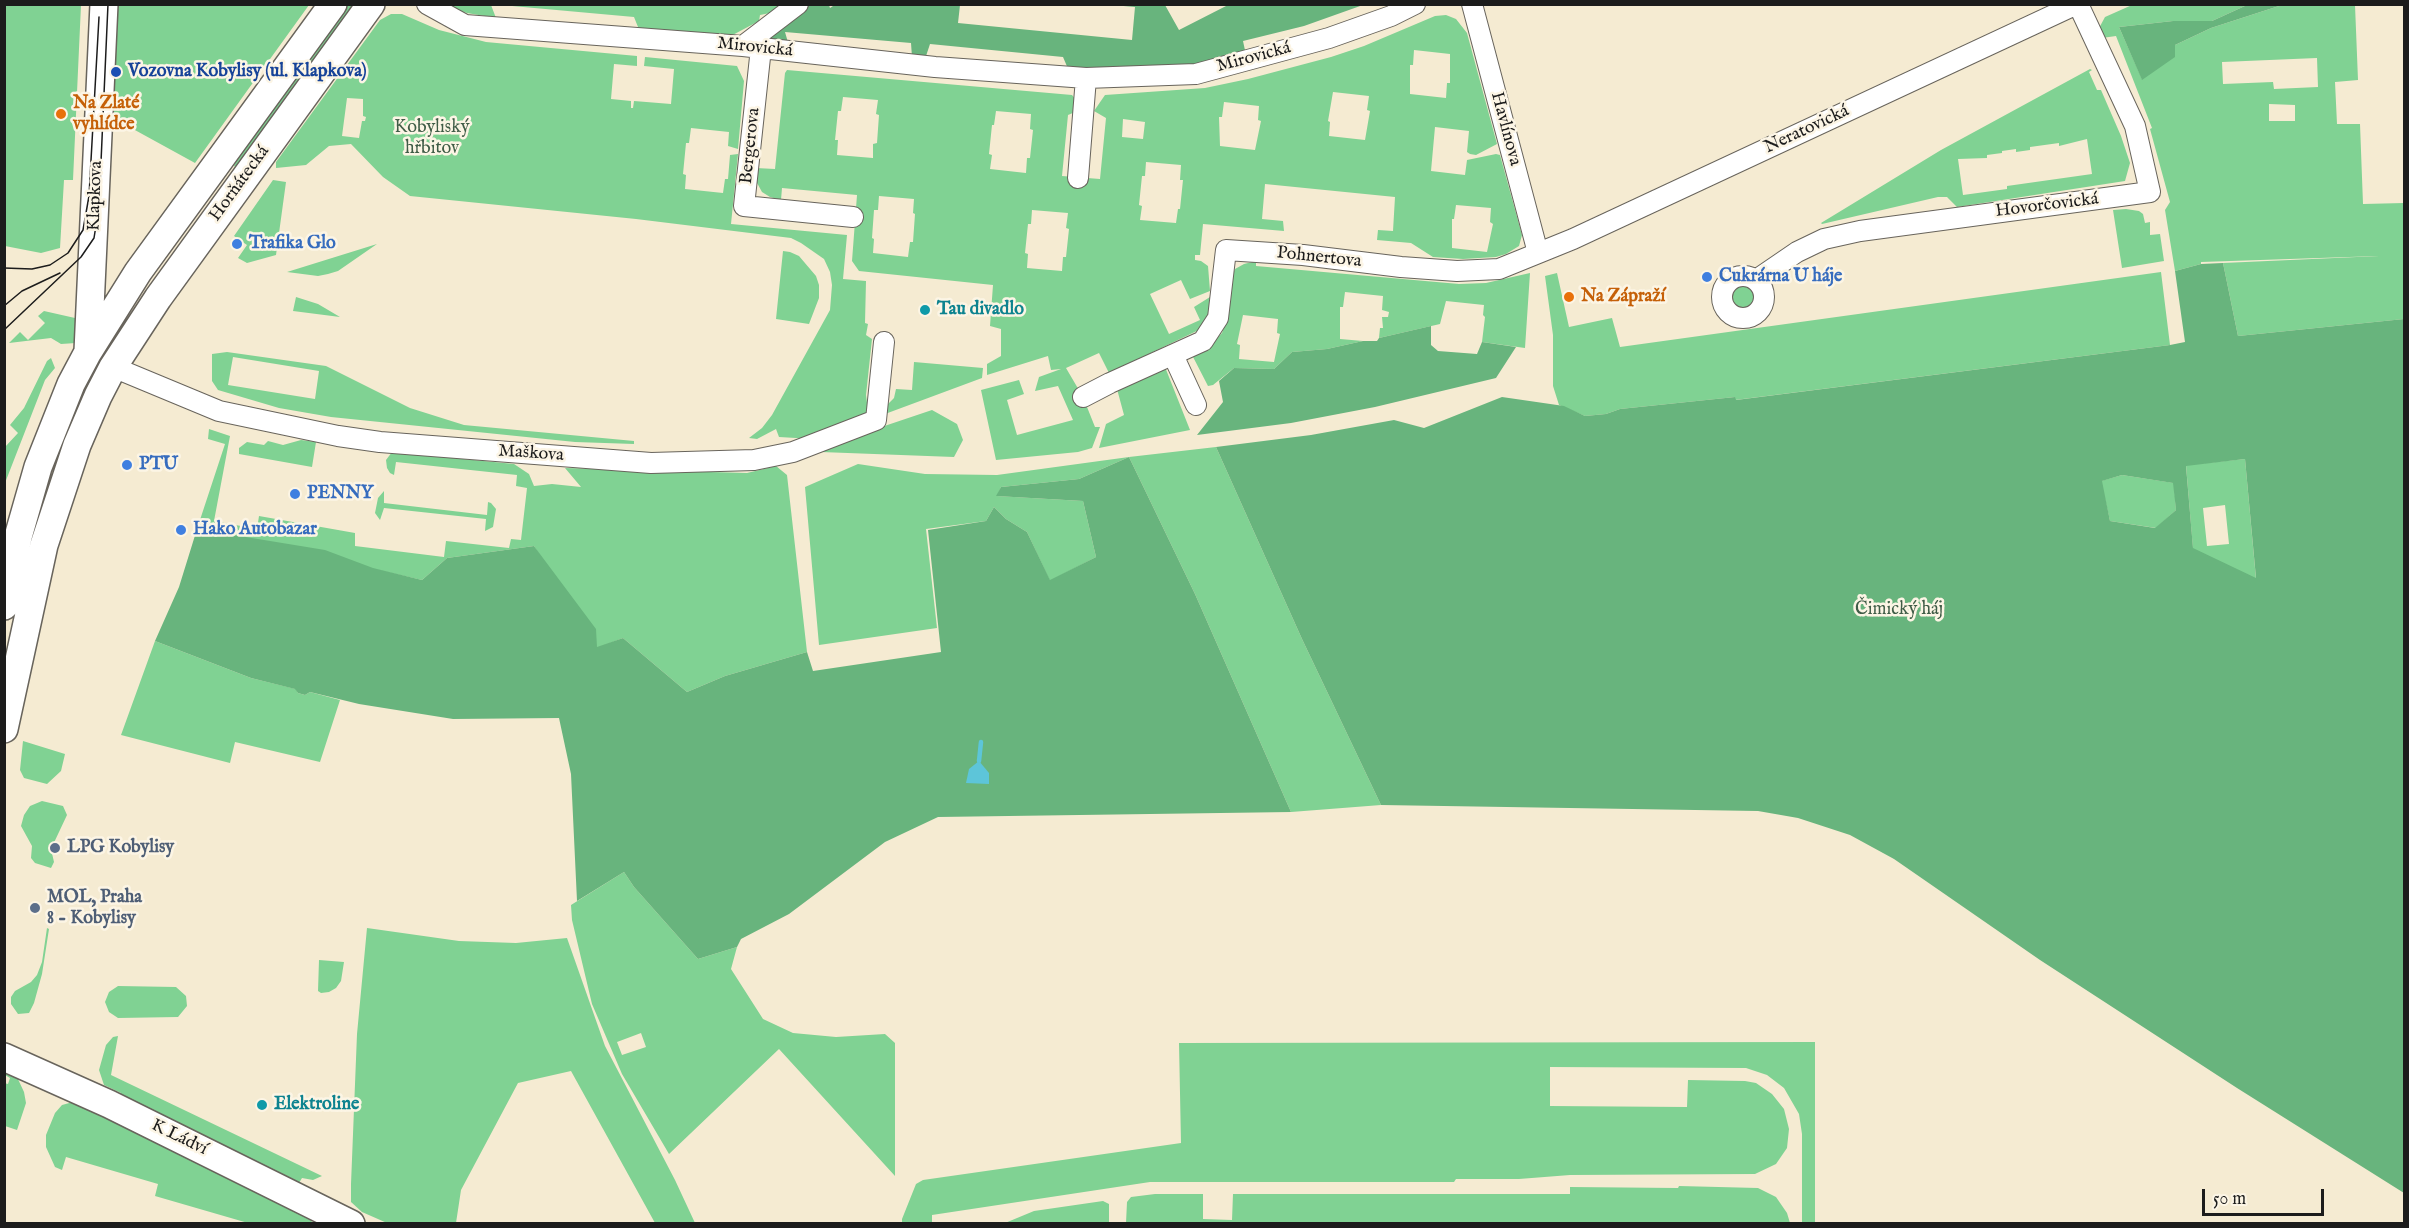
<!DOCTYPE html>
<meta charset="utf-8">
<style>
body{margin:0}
#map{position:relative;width:2409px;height:1228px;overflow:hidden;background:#f5ebd2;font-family:"IM FELL English",serif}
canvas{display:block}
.frame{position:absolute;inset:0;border:6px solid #1c1c1c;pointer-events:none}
.scale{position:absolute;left:2202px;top:1189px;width:122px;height:27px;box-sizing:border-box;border:3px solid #1c1c1c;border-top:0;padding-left:8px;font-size:18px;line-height:21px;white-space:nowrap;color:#1c1c1c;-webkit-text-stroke:4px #fcf5e5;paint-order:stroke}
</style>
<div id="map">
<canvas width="2409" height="1228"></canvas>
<div class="frame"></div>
<div class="scale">50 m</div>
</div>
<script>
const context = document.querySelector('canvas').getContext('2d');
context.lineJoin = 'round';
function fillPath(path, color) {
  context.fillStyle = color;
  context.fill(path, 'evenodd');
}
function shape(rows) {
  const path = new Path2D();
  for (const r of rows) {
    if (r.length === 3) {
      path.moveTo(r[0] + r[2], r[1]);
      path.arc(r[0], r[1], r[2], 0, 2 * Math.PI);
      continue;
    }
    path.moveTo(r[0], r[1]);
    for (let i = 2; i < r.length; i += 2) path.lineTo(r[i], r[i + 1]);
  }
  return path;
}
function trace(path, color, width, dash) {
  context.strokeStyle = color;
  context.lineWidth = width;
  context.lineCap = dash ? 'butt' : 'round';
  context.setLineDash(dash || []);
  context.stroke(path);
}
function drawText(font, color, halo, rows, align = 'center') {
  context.font = font + ' "IM FELL English",serif';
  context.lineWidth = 5;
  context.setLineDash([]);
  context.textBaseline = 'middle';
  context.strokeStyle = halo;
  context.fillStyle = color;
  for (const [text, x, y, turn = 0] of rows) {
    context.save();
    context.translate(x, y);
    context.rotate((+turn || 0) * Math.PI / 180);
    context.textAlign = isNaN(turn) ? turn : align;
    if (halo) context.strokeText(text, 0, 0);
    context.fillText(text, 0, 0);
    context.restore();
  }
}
fillPath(shape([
 [10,5,81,5,73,180,64,180,60,248,41,253,5,246,4,6],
 [118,5,118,4,309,5,195,163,113,118],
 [344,5,362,5,241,170,234,166,241,148],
 [442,5,491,5,496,18,467,13],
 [501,5,786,5,770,13,760,15,759,21,727,38,640,32,634,17],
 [2132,5,2247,5,2212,21,2173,21,2119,27,2142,79,2175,45,2211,28,2282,5,2355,5,2358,80,2335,82,2337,124,2360,124,2363,204,2404,203,2404,319,2238,336,2223,263,2379,256,2201,262,2201,264,2175,271,2165,210,2170,202,2150,129,2152,128,2116,36,2102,38,2098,30,2105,17],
 [2317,58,2318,87,2274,89,2273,82,2223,84,2222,62],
 [2269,104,2295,105,2295,121,2269,121],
 [391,14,402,14,439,30,486,42,637,56,637,66,614,64,611,99,631,101,631,108,633,108,634,101,671,104,674,69,644,66,645,57,737,66,744,81,738,149,728,146,729,132,691,128,689,143,686,143,683,174,686,175,685,189,723,193,725,179,728,179,730,155,738,154,731,224,847,235,843,279,866,281,865,323,868,324,866,335,872,339,866,395,869,418,813,439,779,437,776,429,757,439,749,438,762,428,772,415,830,310,832,285,830,272,824,259,801,243,791,238,636,219,410,196,383,177,351,144,329,146,306,165,276,168,276,162,380,20],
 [347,98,363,99,363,116,366,117,365,121,362,121,359,138,342,136],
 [1446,15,1456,19,1467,33,1497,144,1476,155,1470,154,1467,152,1469,131,1435,127,1431,171,1465,175,1467,160,1496,154,1500,155,1522,235,1519,246,1506,254,1496,257,1463,259,1433,257,1411,243,1377,240,1378,230,1393,231,1395,197,1265,184,1262,219,1283,221,1284,231,1203,224,1200,255,1195,255,1195,260,1201,261,1208,266,1210,291,1190,299,1181,280,1150,294,1169,334,1200,320,1194,307,1210,297,1209,318,1203,328,1109,373,1099,353,1066,368,1083,397,1095,427,1100,427,1092,448,1078,452,996,460,981,390,1019,380,1024,394,1007,400,1017,435,1073,420,1058,386,1035,391,1039,377,1061,369,1051,370,1048,356,987,375,987,364,1001,356,1001,329,990,326,993,285,859,271,852,261,857,195,782,188,781,200,770,197,762,192,756,181,756,168,775,169,785,73,787,70,1072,95,1078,102,1080,110,1068,115,1062,176,1100,179,1106,118,1094,111,1105,95,1205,88,1248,79,1331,57,1364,46,1435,16],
 [1414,50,1450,54,1450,83,1447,83,1446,98,1410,94,1410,65,1413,65],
 [1333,92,1369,96,1367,110,1370,111,1365,140,1329,136,1330,122,1328,121],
 [843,97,878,100,876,114,879,115,877,143,873,144,873,158,837,155,838,140,835,140,838,111,841,111],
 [1224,102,1259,106,1258,120,1261,121,1255,150,1220,146,1219,117,1222,117],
 [996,111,1031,114,1030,129,1033,130,1030,158,1027,158,1026,173,990,169,992,155,989,154,992,125,994,125],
 [1123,119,1145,122,1143,139,1122,137],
 [1146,162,1181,165,1180,180,1183,180,1180,209,1178,209,1176,223,1140,220,1142,206,1139,205,1142,176,1145,176],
 [879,196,914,199,913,213,915,214,913,242,910,242,908,257,873,253,874,239,872,238,874,210,878,210],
 [1456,205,1491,208,1490,222,1493,224,1487,252,1452,248,1452,219,1454,219],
 [1032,210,1068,213,1066,228,1069,229,1066,257,1063,257,1062,271,1027,268,1028,254,1025,253,1028,224,1031,224],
 [2090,69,2092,70,2089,72,2097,90,2101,90,2121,136,2130,163,2125,181,1957,207,1947,197,1938,197,1822,224,1821,223,1941,150],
 [2087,139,2092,174,2007,186,2007,189,1963,195,1958,159,1987,158,1987,155,2002,153,2002,151,2016,149,2016,152,2030,150,2030,147,2059,143,2059,146],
 [273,180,286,182,276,255,247,263,238,258,247,245,234,236],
 [2126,209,2139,211,2143,214,2145,223,2150,222,2150,235,2160,234,2164,261,2122,268,2113,210],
 [377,244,338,271,328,274,318,276,287,272],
 [783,251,790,252,799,256,816,276,819,285,819,298,809,324,776,319],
 [1256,261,1256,266,1459,284,1486,283,1530,273,1525,348,1482,342,1485,317,1483,315,1484,305,1446,301,1440,324,1379,338,1380,328,1383,328,1382,317,1388,317,1389,312,1382,310,1383,296,1345,292,1343,307,1340,307,1340,339,1363,341,1327,349,1292,352,1274,369,1234,368,1213,385,1208,386,1191,353,1211,344,1222,333,1226,321,1229,281,1235,269,1244,264],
 [1243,315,1278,319,1277,333,1280,334,1274,362,1239,359,1240,345,1237,344],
 [2161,272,2170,345,1735,400,1735,397,1620,409,1606,414,1585,416,1559,405,1553,386,1553,335,1545,276,1557,273,1569,327,1612,318,1620,347],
 [1744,297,14],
 [296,297,318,304,340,317,293,311],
 [44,311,75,318,80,333,76,343,61,344,51,338,9,343,20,332,28,340,45,323,38,316],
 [227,352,326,366,410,408,464,425,634,441,634,444,575,442,331,417,279,408,218,390,212,381,212,354],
 [233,357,319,371,315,399,228,385],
 [51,358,55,368,45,380,5,483,5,447,18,433,10,425,24,408,47,361],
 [914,362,983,368,982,378,885,414,885,407,894,398,896,389,912,390],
 [1165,367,1190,430,1099,448,1106,424,1124,415,1117,389],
 [932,410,957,424,963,440,954,457,821,452,822,447],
 [209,429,230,436,214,521,257,529,259,516,355,533,355,546,444,557,446,541,509,548,511,539,521,540,527,488,516,486,517,475,396,462,394,475,390,473,387,468,386,460,392,452,514,464,529,474,534,486,552,484,581,487,565,468,747,473,776,466,787,475,807,652,725,676,687,692,623,638,597,648,534,546,447,558,422,580,197,529,225,444,208,439],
 [301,440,316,442,312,467,239,454,239,448,247,442,264,445,268,441,283,445],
 [1216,447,1302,639,1381,805,1291,812,1195,594,1129,457,1079,479,1001,487,997,496,1083,501,1096,557,1050,581,1027,532,1006,519,994,507,986,521,926,529,937,628,819,645,805,487,858,464,925,474,997,475,1129,457],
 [2245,459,2256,579,2193,549,2186,465],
 [2225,505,2229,544,2207,546,2203,508],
 [2122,475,2174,483,2176,510,2156,528,2110,521,2101,481],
 [384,491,384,503,487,515,488,502,491,503,496,509,493,527,485,531,486,519,384,508,380,520,375,513,378,498],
 [155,641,251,678,296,689,298,693,305,695,310,692,340,700,320,762,235,742,230,763,121,735],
 [23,741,65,754,61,771,47,784,24,778,20,770],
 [42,801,63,806,67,815,51,849,54,862,51,868,35,863,31,858,32,846,21,826,24,815,30,806],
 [624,872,634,887,698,959,737,947,731,969,763,1019,793,1033,836,1037,885,1034,895,1043,895,1176,779,1049,669,1154,622,1074,592,1004,572,920,571,905],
 [641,1033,646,1047,622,1055,617,1042],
 [47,928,49,929,42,974,34,1003,29,1013,18,1014,11,1004,11,997,15,991,31,982,37,975,42,962],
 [367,928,459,941,516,943,567,938,605,1046,675,1180,695,1223,655,1223,571,1071,518,1083,461,1190,456,1223,387,1223,362,1212,351,1202,351,1184,357,1034],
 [319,960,344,962,341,981,336,988,329,992,321,993,318,991],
 [118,986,176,987,186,996,187,1006,178,1017,118,1018,109,1012,105,1002,109,992],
 [118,1036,111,1075,322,1176,313,1180,302,1178,299,1183,119,1098,121,1093,104,1085,99,1070,106,1045,113,1037],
 [1815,1042,1815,1223,1802,1223,1802,1134,1799,1114,1784,1088,1767,1075,1746,1068,1550,1067,1550,1106,1687,1107,1688,1080,1745,1081,1756,1083,1772,1094,1784,1109,1789,1129,1787,1148,1776,1164,1755,1174,1570,1175,1519,1179,1456,1179,1454,1182,1150,1182,932,1215,932,1223,902,1223,902,1219,916,1184,923,1180,1181,1143,1179,1043],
 [5,1072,17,1077,24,1092,26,1103,17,1130,5,1126,4,1083,8,1084,10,1078,5,1075],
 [73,1102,302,1210,313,1223,248,1223,155,1196,158,1184,66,1157,62,1170,55,1167,46,1147,46,1135,55,1113,62,1105],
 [1679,1186,1758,1188,1776,1197,1787,1213,1790,1223,1126,1223,1127,1202,1131,1197,1155,1194,1203,1194,1203,1219,1232,1220,1233,1194,1570,1194,1570,1187,1678,1188],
 [1103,1201,1109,1204,1109,1223,1005,1223,1034,1211]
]), '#80d293');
fillPath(shape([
 [836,4,960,5,958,23,1132,40,1135,7,1112,5,1165,5,1179,30,1228,5,1363,5,1304,26,1243,41,1246,55,1176,67,1069,71,1063,57,930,44,925,59,912,57,911,43,785,32,789,46,760,43,759,32,809,5,829,5,830,8],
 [2247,5,2282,5,2211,28,2175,45,2175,57,2142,80,2119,27,2173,21,2212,21],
 [2223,263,2238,336,2404,319,2404,1193,2237,1088,2040,960,1894,859,1850,835,1798,818,1758,811,1381,805,1302,639,1216,447,1311,435,1394,420,1424,428,1502,397,1564,406,1585,416,1606,414,1620,409,1735,397,1736,400,2170,345,2185,342,2175,271,2201,264],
 [2245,459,2256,578,2193,548,2186,466],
 [2122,475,2173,483,2176,510,2155,528,2110,521,2102,481],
 [1431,326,1431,345,1438,351,1477,354,1482,342,1516,347,1496,378,1375,407,1291,423,1197,435,1223,402,1219,381,1234,368,1274,369,1292,352,1327,349,1363,341,1377,341,1379,338],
 [1129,457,1195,594,1291,812,938,817,885,842,789,914,741,939,737,947,698,959,634,887,624,872,577,901,571,774,559,718,453,719,359,704,310,692,305,695,298,693,295,689,251,678,155,641,179,587,197,529,325,550,373,568,422,580,447,558,534,546,596,629,597,647,623,638,687,692,725,676,807,652,813,671,941,652,928,530,986,521,994,507,1006,519,1027,532,1050,580,1096,557,1083,501,996,496,1001,487,1079,479]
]), '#68b47d');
fillPath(shape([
 [979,761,989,773,989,784,966,783,969,769]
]), '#5dc5d9');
trace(shape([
 [979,761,981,742]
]), '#5dc5d9', 4.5);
const street = shape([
 [427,4,465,25,743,46,935,67,1086,78,1196,74,1329,38,1391,16,1415,4],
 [1472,4,1538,253],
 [743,46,798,4],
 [761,48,744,206,853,217],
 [1078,178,1086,78],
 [1743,297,21],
 [1756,280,1797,252,1824,239,1860,231,2150,192,2135,126,2078,4],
 [1173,355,1196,405],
 [113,367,219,411,338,436,380,442,651,463,754,460,793,452,876,420,884,342],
 [1083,397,1110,383,1203,341,1218,318,1226,250,1303,255,1401,267,1457,271,1499,269,1573,239,2077,4]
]);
const secondary = shape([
 [88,351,104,4],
 [4,606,18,537,38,467,71,384,88,352,138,272,333,4],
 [4,729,44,545,77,445,98,396,113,367,158,298,371,4],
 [4,1057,109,1104,351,1224]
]);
trace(street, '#68645c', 22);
trace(secondary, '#68645c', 30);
trace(street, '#fff', 20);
trace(secondary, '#fff', 27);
trace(shape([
 [4,268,32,269,50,265,68,253,83,230,89,196,99,17],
 [4,306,22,291,60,273],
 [4,330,81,257,94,238,99,207,108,4]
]), '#1c1c1c', 1.5);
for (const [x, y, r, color] of [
 [116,72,6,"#1a4fb4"],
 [61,114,6,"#e8710a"],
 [237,244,6,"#3f7fe0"],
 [1707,277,6,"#3f7fe0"],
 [1569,297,6,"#e8710a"],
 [925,310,6,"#0f9aa8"],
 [127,465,6,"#3f7fe0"],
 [295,494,6,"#3f7fe0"],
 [181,530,6,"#3f7fe0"],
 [55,848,6,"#5c6f8a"],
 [35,908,6,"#5c6f8a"],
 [262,1105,6,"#0f9aa8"]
]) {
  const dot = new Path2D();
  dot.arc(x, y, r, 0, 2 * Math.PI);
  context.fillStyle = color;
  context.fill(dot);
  trace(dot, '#fcf5e5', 2);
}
drawText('18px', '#1c1c1c', '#fcf5e5', [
 ["Mirovická",755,48,6],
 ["Mirovická",1254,58,-15],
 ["Havlínova",1505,129,75],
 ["Neratovická",1807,130,-25],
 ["Bergerova",751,146,-84],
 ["Horňátecká",240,184,-54],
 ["Klapkova",96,196,-88],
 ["Hovorčovická",2047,206,-7],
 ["Pohnertova",1319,258,6],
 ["Maškova",531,454,4],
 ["K Ládví",179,1138,26]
]);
drawText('bold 18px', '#164399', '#fcf5e5', [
 ["Vozovna Kobylisy (ul. Klapkova)",128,72]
], 'left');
drawText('bold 18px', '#c56008', '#fcf5e5', [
 ["Na Zlaté",73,104],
 ["vyhlídce",73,125],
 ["Na Zápraží",1581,297]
], 'left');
drawText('18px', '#3f5c46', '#fcf5e5', [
 ["Kobyliský",432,128],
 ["hřbitov",432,149],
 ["Čimický háj",1899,610]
]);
drawText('bold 18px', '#366cbe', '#fcf5e5', [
 ["Trafika Glo",249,244],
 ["Cukrárna U háje",1719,277],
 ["PTU",139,465],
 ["PENNY",307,494],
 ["Hako Autobazar",193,530]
], 'left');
drawText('bold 18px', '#0d838f', '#fcf5e5', [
 ["Tau divadlo",937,310],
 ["Elektroline",274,1105]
], 'left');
drawText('bold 18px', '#4e5e75', '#fcf5e5', [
 ["LPG Kobylisy",67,848],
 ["MOL, Praha",47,898],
 ["8 - Kobylisy",47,919]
], 'left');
</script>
